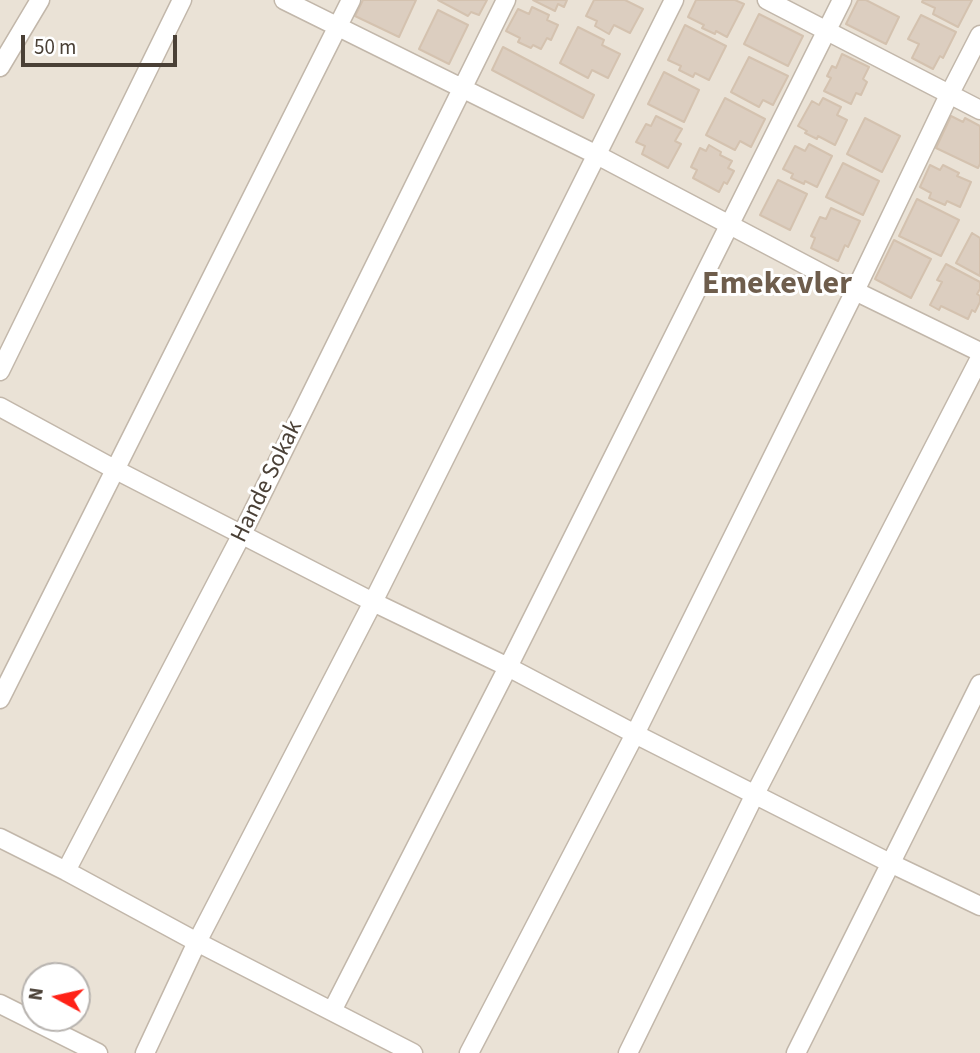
<!DOCTYPE html>
<style>
body{margin:0}
#map{position:relative;width:980px;height:1053px;overflow:hidden;background:#f6f0e9;font-family:"Source Sans 3",sans-serif}
canvas{display:block}
.north{position:absolute;left:21px;top:962px;width:70px;height:70px;box-sizing:border-box;background:#fff;border:2px solid #b7b3af;border-radius:50%;rotate:278deg;font-size:19px;font-weight:700;line-height:28px;text-align:center;color:#4a4036}
.north::after{content:'';display:block;margin:auto;width:24px;height:32px;background:#ff2116;clip-path:polygon(50% 0,100% 100%,50% 72%,0 100%)}
.scale{position:absolute;left:21px;top:35px;width:156px;height:32px;box-sizing:border-box;border:4px solid #4a4036;border-top:0;padding-left:9px;font-size:21px;line-height:24px;white-space:nowrap;color:#4a4036;-webkit-text-stroke:5px #fff;paint-order:stroke}
</style>
<div id="map">
<canvas width="980" height="1053"></canvas>
<div class="north">N</div>
<div class="scale">50 m</div>
</div>
<script>
const context = document.querySelector('canvas').getContext('2d');
context.lineJoin = 'round';
function fillPath(path, color) {
  context.fillStyle = color;
  context.fill(path, 'evenodd');
}
function shape(rows) {
  const path = new Path2D();
  for (const r of rows) {
    path.moveTo(r[0], r[1]);
    for (let i = 2; i < r.length; i += 2) path.lineTo(r[i], r[i + 1]);
  }
  return path;
}
function trace(path, color, width, dash) {
  context.strokeStyle = color;
  context.lineWidth = width;
  context.lineCap = dash ? 'butt' : 'round';
  context.setLineDash(dash || []);
  context.stroke(path);
}
function drawText(font, color, halo, rows, align = 'center') {
  context.font = font + ' "Source Sans 3",sans-serif';
  context.lineWidth = 6;
  context.setLineDash([]);
  context.textBaseline = 'middle';
  context.strokeStyle = halo;
  context.fillStyle = color;
  for (const [text, x, y, turn = 0] of rows) {
    context.save();
    context.translate(x, y);
    context.rotate((+turn || 0) * Math.PI / 180);
    context.textAlign = isNaN(turn) ? turn : align;
    if (halo) context.strokeText(text, 0, 0);
    context.fillText(text, 0, 0);
    context.restore();
  }
}
fillPath(shape([
 [0,0,980,0,980,1053,0,1053],
 [35,976,77,976,77,1018,35,1018]
]), '#eae2d6');
const building = shape([
 [363,0,416,0,399,37,355,16,363,0],
 [438,0,487,0,479,15,471,12,468,16,438,0],
 [533,0,567,0,564,7,558,4,555,11,533,0],
 [594,0,625,0,643,9,630,33,614,25,609,34,595,26,597,21,586,16,594,0],
 [696,0,735,0,744,4,727,37,716,31,715,34,702,28,704,25,688,17,696,0],
 [858,0,866,0,899,17,886,44,846,24,858,0],
 [923,0,972,0,958,27,933,14,935,8,922,2,923,0],
 [532,7,549,15,547,20,558,25,551,40,547,38,541,49,533,45,531,48,518,42,520,38,506,31,518,9,529,14,532,7],
 [438,10,468,25,449,64,419,49,438,10],
 [759,14,803,36,788,66,744,44,759,14],
 [921,15,956,32,943,58,940,56,933,69,912,58,919,44,908,39,921,15],
 [685,25,726,46,709,80,695,73,693,77,679,70,681,66,668,60,685,25],
 [578,27,604,40,602,45,620,54,608,78,592,70,588,78,560,63,578,27],
 [503,47,594,95,583,118,492,70,503,47],
 [842,54,869,67,863,79,867,82,861,95,856,93,851,104,824,91,831,78,827,76,832,66,836,68,842,54],
 [749,57,788,76,773,105,763,100,759,107,731,92,749,57],
 [664,72,699,90,684,122,648,104,664,72],
 [725,98,765,119,751,147,740,141,735,150,706,135,725,98],
 [823,98,841,107,837,115,847,120,835,145,818,136,817,139,805,133,807,131,798,126,812,101,819,105,823,98],
 [656,116,682,129,675,141,681,144,668,168,642,154,645,146,636,142,646,124,651,126,656,116],
 [951,116,963,122,965,118,980,126,980,164,978,168,936,148,951,116],
 [865,118,900,136,882,172,847,154,865,118],
 [809,144,832,156,817,187,805,181,804,184,791,178,793,174,783,169,795,146,805,151,809,144],
 [709,145,721,152,720,155,732,161,728,168,734,171,727,184,724,182,719,192,693,178,697,170,691,167,700,148,706,151,709,145],
 [843,163,879,181,863,215,826,197,843,163],
 [930,165,940,170,943,165,959,173,957,176,971,182,960,207,947,201,945,205,929,198,931,193,920,187,930,165],
 [778,180,807,194,790,230,760,215,778,180],
 [917,199,959,220,941,256,899,236,917,199],
 [831,208,860,221,848,247,845,245,838,261,811,248,815,238,811,236,820,217,826,219,831,208],
 [972,233,980,238,980,276,956,263,972,233],
 [894,240,931,259,911,298,875,279,894,240],
 [946,264,980,282,980,289,977,294,980,296,980,302,975,312,972,310,968,319,941,306,939,310,930,305,942,282,937,280,946,264]
]);
fillPath(building, '#dccec0');
trace(building, '#d4c2af', 2);
const street = shape([
 [284,0,597,155,855,291,980,352],
 [767,0,980,110],
 [0,67,40,0],
 [0,371,182,0],
 [0,407,116,470,373,602,508,667,635,734,890,863,980,906],
 [0,699,351,0],
 [0,838,66,871,197,942,413,1053],
 [66,871,242,534,506,0],
 [0,1004,98,1053],
 [332,1011,508,667,842,0],
 [145,1053,197,942,373,602,674,0],
 [469,1053,635,734,855,291,949,95,980,35],
 [628,1053,755,794,980,358],
 [796,1053,980,684]
]);
trace(street, '#c2b7aa', 21);
trace(street, '#fff', 18);
drawText('24px', '#4a4036', '#fff', [
 ["Hande Sokak",268,482,-64]
]);
drawText('bold 32px', '#6e5d4c', '#fff', [
 ["Emekevler",777,286]
]);
</script>
